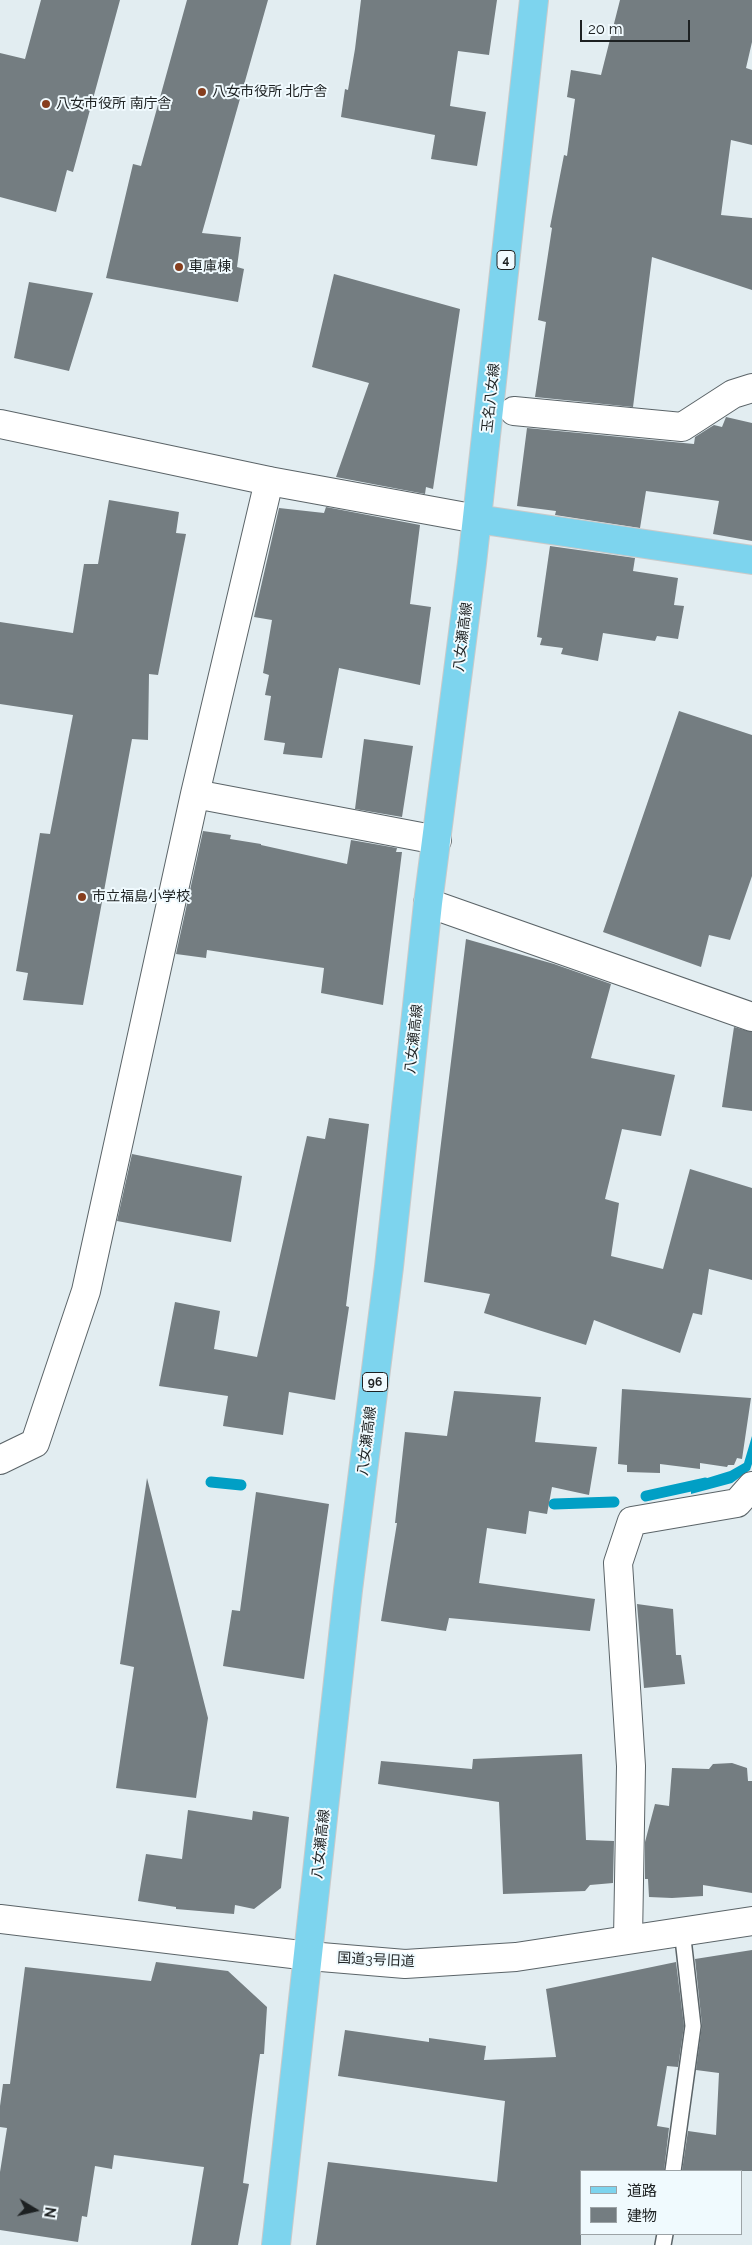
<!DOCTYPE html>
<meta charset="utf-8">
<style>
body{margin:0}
#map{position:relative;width:752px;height:2245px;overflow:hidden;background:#e2edf1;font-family:Raleway,"Noto Sans JP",sans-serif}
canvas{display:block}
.legend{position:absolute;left:580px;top:2170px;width:162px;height:65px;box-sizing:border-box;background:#f0fafe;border:1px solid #9ca3a6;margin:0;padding:6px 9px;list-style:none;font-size:15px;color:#1d2122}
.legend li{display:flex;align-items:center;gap:10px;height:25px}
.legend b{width:25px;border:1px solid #9ca3a6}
.north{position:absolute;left:10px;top:2185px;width:50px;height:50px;-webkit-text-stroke:4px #f0fafe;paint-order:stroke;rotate:99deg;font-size:14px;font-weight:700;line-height:20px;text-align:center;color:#1d2122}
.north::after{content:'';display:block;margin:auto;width:18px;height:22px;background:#1d2122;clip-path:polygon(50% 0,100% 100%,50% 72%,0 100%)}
.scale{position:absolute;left:580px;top:20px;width:110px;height:22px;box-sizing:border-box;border:2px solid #1d2122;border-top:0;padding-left:6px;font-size:15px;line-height:18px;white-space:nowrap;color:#1d2122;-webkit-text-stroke:4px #f0fafe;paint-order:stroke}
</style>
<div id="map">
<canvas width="752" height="2245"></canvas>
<ul class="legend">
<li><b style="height:6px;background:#7dd4ee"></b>道路</li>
<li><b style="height:14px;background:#747d81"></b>建物</li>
</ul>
<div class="north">N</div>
<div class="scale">20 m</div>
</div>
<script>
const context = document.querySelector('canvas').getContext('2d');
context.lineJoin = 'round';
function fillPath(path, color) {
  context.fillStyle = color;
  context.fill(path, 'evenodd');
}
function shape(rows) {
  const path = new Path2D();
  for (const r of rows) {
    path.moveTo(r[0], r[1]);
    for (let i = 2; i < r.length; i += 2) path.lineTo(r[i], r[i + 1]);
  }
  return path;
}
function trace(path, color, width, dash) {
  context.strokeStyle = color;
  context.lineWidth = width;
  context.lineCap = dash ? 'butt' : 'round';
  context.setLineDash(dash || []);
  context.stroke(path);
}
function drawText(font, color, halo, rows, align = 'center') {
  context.font = font + ' Raleway,"Noto Sans JP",sans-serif';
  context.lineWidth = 4;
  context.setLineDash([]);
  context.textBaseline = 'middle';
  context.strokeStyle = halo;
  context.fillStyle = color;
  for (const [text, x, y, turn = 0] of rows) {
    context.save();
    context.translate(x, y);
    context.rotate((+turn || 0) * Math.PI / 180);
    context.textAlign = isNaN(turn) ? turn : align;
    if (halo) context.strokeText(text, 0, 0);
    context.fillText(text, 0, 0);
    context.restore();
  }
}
fillPath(shape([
 [752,1436,752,1464,750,1470,732,1483,691,1494,691,1483,730,1471,744,1463]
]), '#019fc5');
trace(shape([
 [211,1482,241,1485],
 [646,1496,705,1483],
 [554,1504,614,1502]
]), '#019fc5', 11);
fillPath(shape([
 [41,0,120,0,73,172,67,170,56,212,0,197,0,53,25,59],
 [187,0,268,0,202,233,241,237,237,267,244,269,238,302,106,278,133,164,141,166],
 [361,0,497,0,489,55,458,51,450,106,486,112,477,166,431,159,435,135,341,117,345,89,348,90,355,49],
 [620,0,752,0,752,42,746,68,752,70,752,145,731,140,721,215,752,218,752,290,652,257,633,407,535,397,546,322,538,320,552,228,550,227,564,155,567,156,575,99,567,97,571,70,601,75],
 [334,274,460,309,433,489,426,487,425,494,336,477,369,383,312,367],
 [29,282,93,293,69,371,14,358],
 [726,417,752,423,752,541,713,534,719,501,646,491,640,528,555,515,556,511,517,506,527,428,694,444,695,437,714,425,722,427],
 [109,500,179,512,176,533,186,534,158,675,149,674,148,740,132,739,83,1005,23,1000,28,973,16,971,40,833,50,834,73,715,0,704,0,622,73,633,84,564,98,564],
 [326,507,420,525,410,604,431,607,420,685,339,668,322,758,283,754,285,743,264,740,271,696,265,695,269,675,263,673,272,620,254,617,279,508,324,513],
 [550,546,635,558,633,571,678,578,674,605,684,606,678,639,657,636,655,641,603,633,598,661,561,654,563,648,540,645,542,638,537,637],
 [679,711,752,735,752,876,730,940,709,935,701,967,603,932],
 [364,739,413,746,402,817,355,809],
 [203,831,231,835,230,839,261,844,261,845,347,864,351,840,397,848,396,852,402,852,383,1005,321,993,324,968,207,950,206,958,176,954],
 [466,939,554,964,611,984,591,1058,675,1075,661,1136,622,1129,605,1199,619,1203,611,1256,663,1269,690,1169,752,1188,752,1280,709,1269,702,1315,693,1313,680,1353,594,1320,586,1345,484,1313,490,1294,424,1282],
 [734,1027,752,1032,752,1111,722,1107],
 [329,1118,369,1124,346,1306,349,1307,335,1400,289,1392,283,1435,223,1426,228,1396,159,1386,175,1302,220,1311,214,1349,257,1357,307,1136,325,1139],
 [132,1154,242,1176,231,1242,117,1221],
 [622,1389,751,1398,742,1459,737,1458,734,1465,728,1465,727,1467,700,1463,700,1469,660,1464,660,1473,627,1472,627,1465,618,1464],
 [454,1391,541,1397,535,1442,597,1447,589,1495,552,1487,547,1514,529,1511,526,1534,487,1528,479,1583,595,1599,590,1631,449,1618,446,1631,381,1621,397,1523,395,1523,405,1432,447,1436],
 [147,1478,208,1718,196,1798,116,1788,134,1667,120,1664],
 [256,1492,329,1504,304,1679,223,1666,232,1610,240,1611],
 [637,1604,673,1609,676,1655,681,1655,685,1684,644,1688],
 [582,1754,586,1840,614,1841,613,1883,590,1885,585,1891,503,1894,499,1802,378,1784,381,1761,472,1769,473,1759],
 [732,1763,747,1768,748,1781,752,1781,752,1893,703,1885,703,1896,672,1898,649,1897,648,1879,645,1879,645,1842,655,1804,669,1806,672,1768,709,1769,713,1764],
 [188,1810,252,1820,253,1811,289,1817,281,1888,254,1909,235,1905,234,1914,176,1909,176,1907,138,1901,146,1854,182,1859],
 [752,1950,752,2171,682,2171,688,2131,716,2135,719,2073,696,2070,702,2025,695,1959],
 [156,1962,228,1971,267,2007,264,2054,260,2054,243,2183,249,2184,238,2245,191,2245,204,2167,114,2155,112,2169,95,2166,87,2217,82,2216,78,2242,0,2230,0,2172,7,2128,0,2127,0,2106,3,2084,10,2084,25,1967,151,1981],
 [676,1962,684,2026,678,2067,667,2066,657,2126,669,2128,664,2171,581,2171,581,2245,316,2245,328,2162,497,2182,505,2101,338,2076,345,2030,429,2042,429,2038,486,2046,484,2060,556,2057,546,1989]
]), '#747d81');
const service = shape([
 [673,2171,693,2026,682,1930],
 [663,2245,665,2234]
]);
const minor = shape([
 [514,411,682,427,733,394,752,388],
 [195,794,437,840],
 [428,903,752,1017],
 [0,1460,35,1443,86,1291,195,794,269,481],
 [628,1939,631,1766,618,1563,632,1521,737,1503,752,1486]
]);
const tertiary = shape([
 [0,424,269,481,477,519],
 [0,1919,309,1956,405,1964,516,1957,752,1921]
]);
const primary = shape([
 [477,519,752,560],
 [276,2245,348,1590,389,1267,428,903,472,563,534,0]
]);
trace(service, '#5b6468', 18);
trace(minor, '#5b6468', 30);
trace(tertiary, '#5b6468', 30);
trace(primary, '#c9caca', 30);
trace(service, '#fff', 15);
trace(minor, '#fff', 28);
trace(tertiary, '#fff', 28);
trace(primary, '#7dd4ee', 28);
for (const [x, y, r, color] of [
 [202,92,5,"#863e1e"],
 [46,104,5,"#863e1e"],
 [179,267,5,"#863e1e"],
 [82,897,5,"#863e1e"]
]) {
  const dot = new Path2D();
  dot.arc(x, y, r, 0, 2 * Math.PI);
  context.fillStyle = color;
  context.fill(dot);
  trace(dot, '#f0fafe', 2);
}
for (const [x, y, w] of [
 [506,260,18],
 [375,1382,25]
]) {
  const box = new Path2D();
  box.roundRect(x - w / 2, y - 9.5, w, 19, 4);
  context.fillStyle = '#f0fafe';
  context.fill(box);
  trace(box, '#1d2122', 1);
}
drawText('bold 12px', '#1d2122', null, [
 ["4",506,260],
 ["96",375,1382]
]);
drawText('14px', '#1d2122', '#f0fafe', [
 ["八女市役所 北庁舎",212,92],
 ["八女市役所 南庁舎",56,104],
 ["車庫棟",189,267],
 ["市立福島小学校",92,897]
], 'left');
drawText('14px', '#1d2122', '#f0fafe', [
 ["玉名八女線",491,398,-84],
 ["八女瀬高線",463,637,-83],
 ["八女瀬高線",414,1039,-84],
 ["八女瀬高線",367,1441,-83],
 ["八女瀬高線",321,1844,-84],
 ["国道3号旧道",376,1960,3]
]);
</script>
